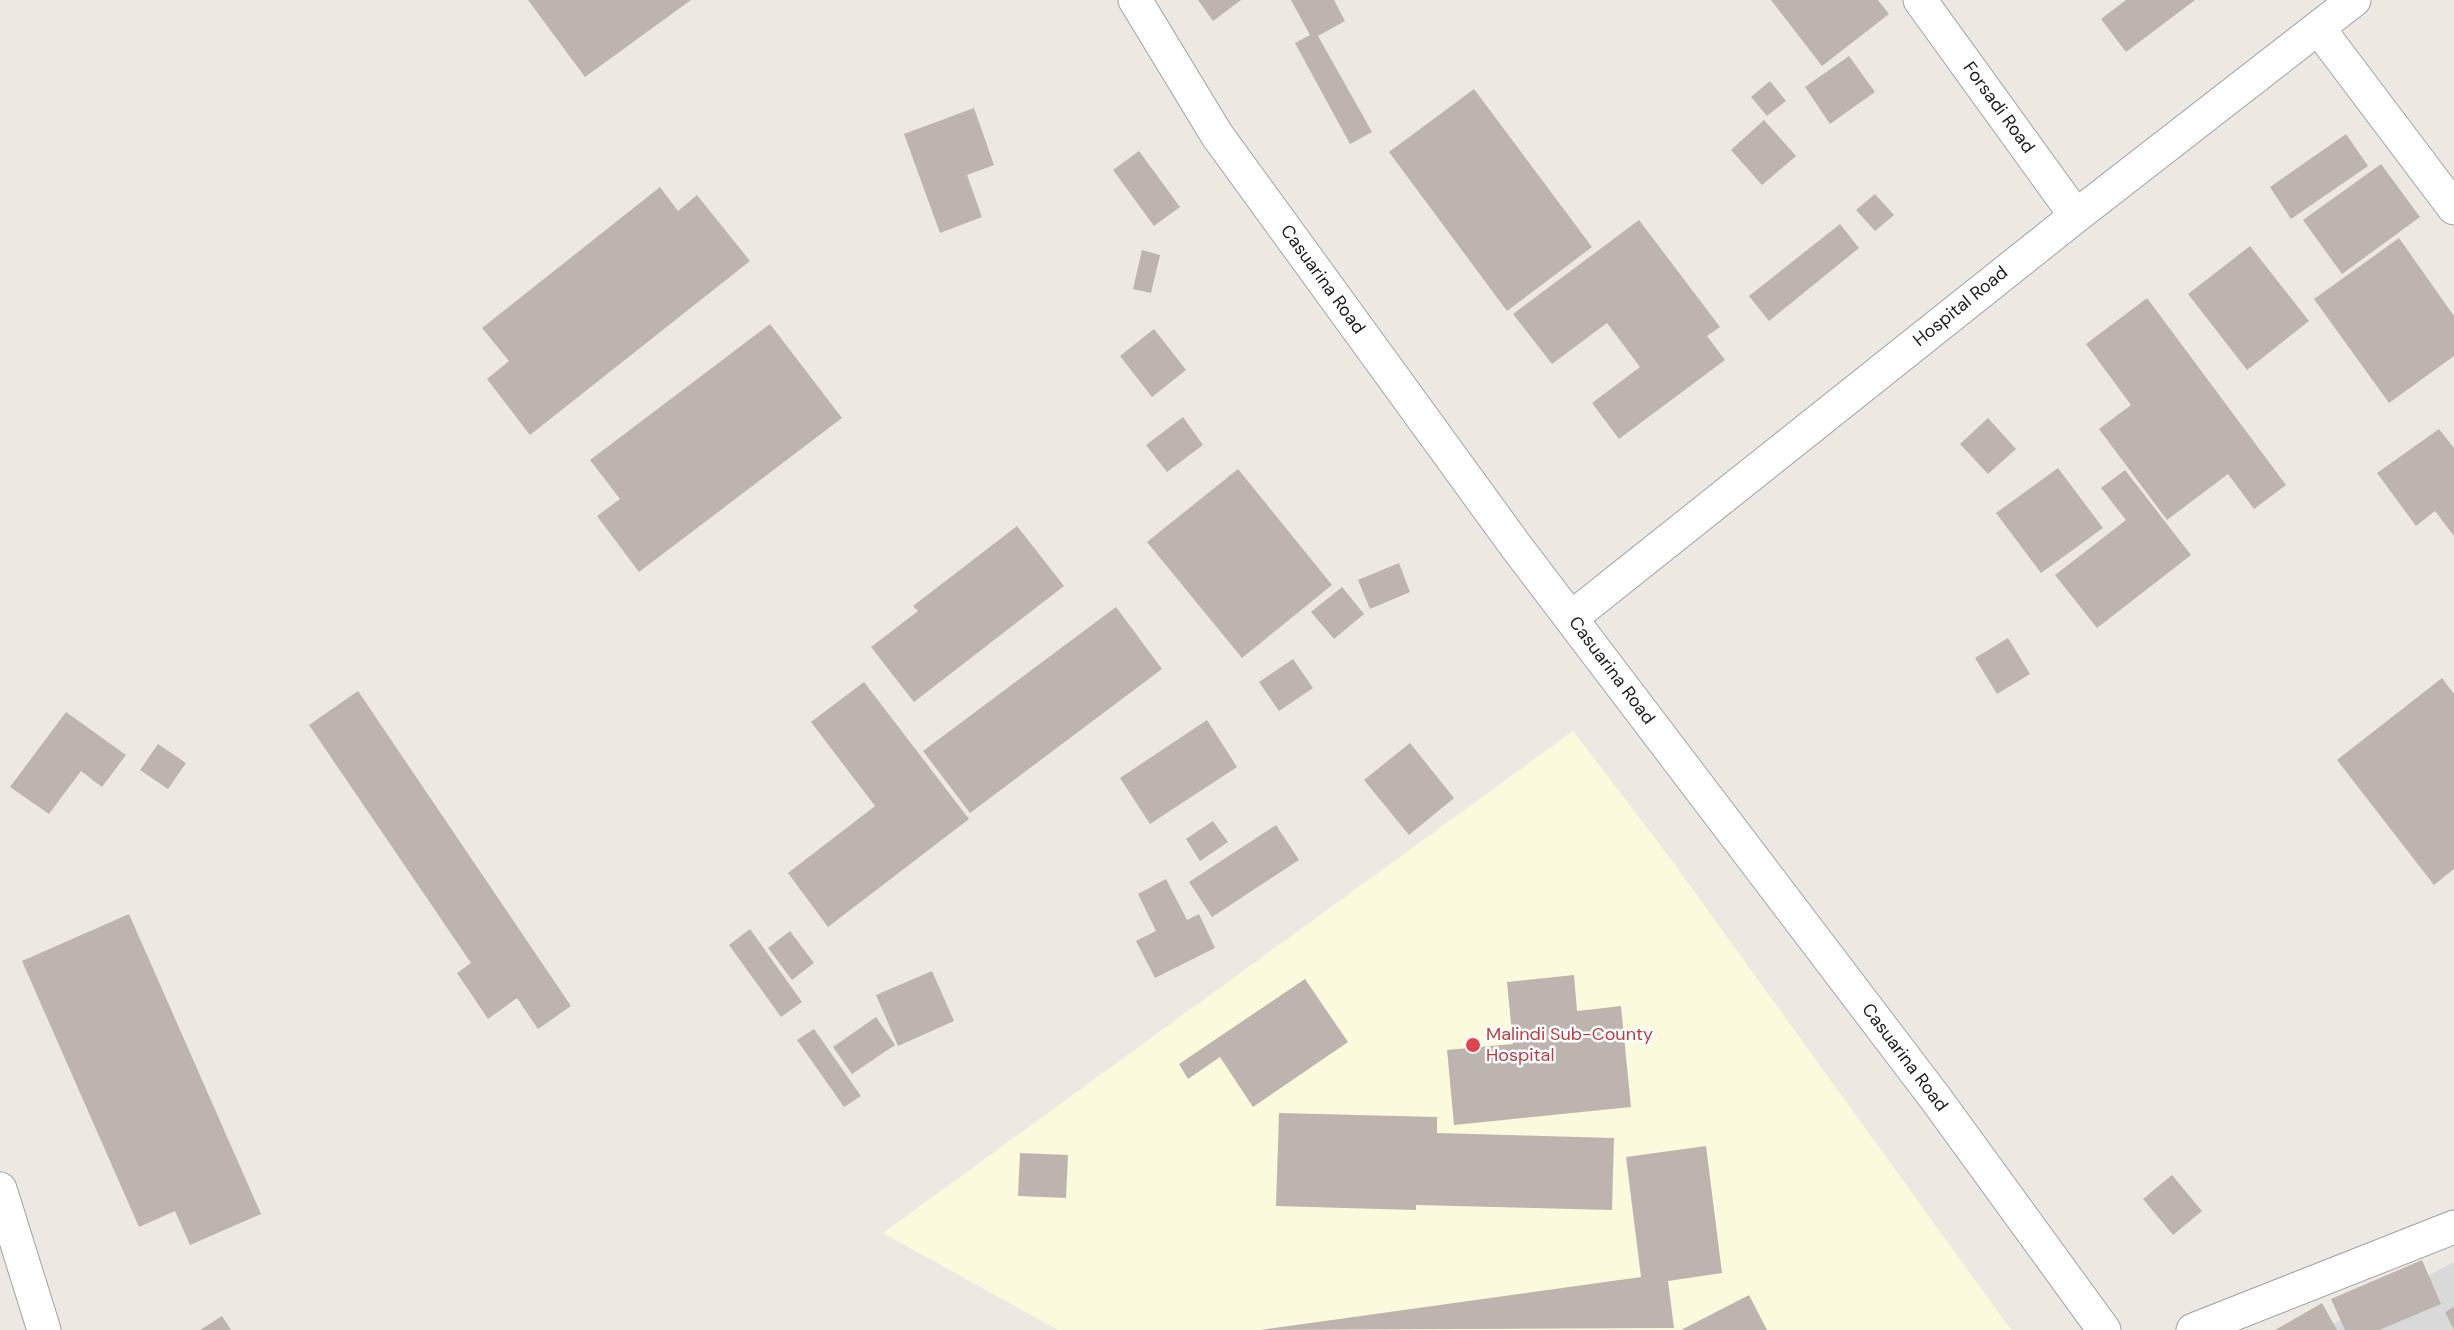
<!DOCTYPE html>
<style>
body{margin:0}
canvas{display:block;background:#ede9e2}
</style>
<canvas width="2454" height="1330"></canvas>
<script>
const context = document.querySelector('canvas').getContext('2d');
context.lineJoin = 'round';
function fillPath(path, color) {
  context.fillStyle = color;
  context.fill(path, 'evenodd');
}
function shape(rows) {
  const path = new Path2D();
  for (const r of rows) {
    path.moveTo(r[0], r[1]);
    for (let i = 2; i < r.length; i += 2) path.lineTo(r[i], r[i + 1]);
  }
  return path;
}
function trace(path, color, width, dash) {
  context.strokeStyle = color;
  context.lineWidth = width;
  context.lineCap = dash ? 'butt' : 'round';
  context.setLineDash(dash || []);
  context.stroke(path);
}
function drawText(font, color, halo, rows, align = 'center') {
  context.font = font + ' "DM Sans",sans-serif';
  context.lineWidth = 5;
  context.setLineDash([]);
  context.textBaseline = 'middle';
  context.strokeStyle = halo;
  context.fillStyle = color;
  for (const [text, x, y, turn = 0] of rows) {
    context.save();
    context.translate(x, y);
    context.rotate((+turn || 0) * Math.PI / 180);
    context.textAlign = isNaN(turn) ? turn : align;
    if (halo) context.strokeText(text, 0, 0);
    context.fillText(text, 0, 0);
    context.restore();
  }
}
fillPath(shape([
 [2454,1262,2454,1330,2321,1330]
]), '#dad9d9');
fillPath(shape([
 [1573,731,1670,858,2011,1330,1058,1330,883,1233]
]), '#fcfadc');
fillPath(shape([
 [528,0,691,0,585,77],
 [1198,0,1241,0,1213,21],
 [1291,0,1334,0,1345,21,1318,36,1372,132,1350,144,1295,43,1310,35],
 [1771,0,1878,0,1889,14,1822,66],
 [2126,0,2195,0,2126,52,2101,19],
 [1849,56,1875,92,1830,124,1805,87],
 [1770,81,1786,101,1767,116,1751,97],
 [1474,89,1592,247,1507,311,1389,152],
 [974,108,994,165,967,175,982,217,940,233,904,134],
 [1764,120,1796,156,1762,185,1731,150],
 [2346,134,2368,166,2291,219,2270,187],
 [1139,151,1180,207,1154,226,1113,170],
 [2381,164,2420,217,2342,274,2303,220],
 [660,187,678,211,697,195,750,261,530,435,487,379,509,361,482,328],
 [1875,194,1894,215,1875,231,1856,210],
 [1639,220,1720,327,1707,336,1725,360,1619,439,1592,403,1640,367,1607,323,1552,364,1513,314],
 [1840,224,1859,248,1769,321,1749,296],
 [2399,238,2454,316,2454,356,2389,403,2314,299],
 [2250,246,2309,321,2247,370,2188,294],
 [1142,250,1160,255,1151,293,1133,289],
 [2147,298,2286,485,2254,509,2228,474,2167,520,2099,429,2131,405,2086,344],
 [770,324,842,418,639,572,597,516,620,499,590,460],
 [1154,329,1186,370,1152,397,1120,356],
 [1183,417,1203,445,1167,472,1146,445],
 [1988,418,2016,449,1988,474,1960,444],
 [2439,429,2454,448,2454,536,2435,511,2416,526,2377,473],
 [2058,468,2103,528,2041,573,1996,513],
 [1238,469,1332,585,1242,658,1147,542],
 [2125,470,2191,555,2097,628,2055,575,2126,520,2101,488],
 [1017,526,1064,586,914,702,871,647,918,611,913,606],
 [1399,563,1410,592,1370,609,1358,580],
 [1342,587,1364,614,1334,639,1311,612],
 [1116,607,1162,669,970,813,923,751],
 [2008,638,2030,674,1997,694,1975,658],
 [1293,659,1313,688,1279,711,1259,682],
 [2442,678,2454,694,2454,869,2434,885,2337,760],
 [864,682,969,819,828,927,788,873,875,806,811,722],
 [358,691,571,1006,538,1029,517,998,488,1019,457,973,471,963,309,725],
 [66,712,126,755,102,787,81,771,49,814,10,787],
 [1207,720,1237,767,1150,824,1120,778],
 [1410,743,1454,798,1409,835,1364,780],
 [158,744,186,763,168,789,140,770],
 [1213,821,1228,842,1200,861,1186,839],
 [1276,825,1299,860,1212,917,1189,882],
 [1166,879,1187,920,1199,914,1215,948,1155,978,1136,941,1156,931,1138,894],
 [129,914,261,1214,190,1245,175,1211,139,1227,22,961],
 [750,929,802,1002,781,1017,729,945],
 [790,931,814,963,792,980,768,948],
 [932,971,954,1021,898,1046,876,995],
 [1574,975,1577,1011,1621,1006,1631,1107,1454,1125,1447,1050,1513,1044,1507,982],
 [1305,979,1348,1042,1253,1107,1220,1057,1188,1079,1179,1064],
 [876,1017,895,1045,852,1074,833,1047],
 [814,1029,861,1096,844,1107,797,1040],
 [1279,1113,1437,1117,1437,1133,1614,1138,1612,1210,1416,1205,1416,1210,1276,1206],
 [1706,1146,1722,1273,1668,1281,1674,1328,1260,1330,1641,1277,1626,1157],
 [1020,1153,1068,1155,1066,1198,1018,1196],
 [2172,1175,2202,1211,2173,1235,2143,1199],
 [2422,1260,2441,1304,2379,1330,2345,1330,2331,1299],
 [1749,1295,1767,1330,1681,1330],
 [2322,1303,2337,1330,2275,1330],
 [2454,1307,2454,1330,2445,1312],
 [222,1316,231,1330,200,1330]
]), '#bdb4af');
const minor = shape([
 [1135,0,1217,135,1515,545,1936,1099,2104,1330],
 [1920,0,2076,216],
 [2319,29,2454,208],
 [1571,618,2076,216,2354,0],
 [0,1189,44,1330],
 [2193,1330,2454,1227]
]);
trace(minor, '#a0a0a0', 35);
trace(minor, '#fff', 33);
for (const [x, y, r, color] of [
 [1473,1045,8,"#e0444e"]
]) {
  const dot = new Path2D();
  dot.arc(x, y, r, 0, 2 * Math.PI);
  context.fillStyle = color;
  context.fill(dot);
  trace(dot, '#fff', 2);
}
drawText('18px', '#1c1c1c', '#fff', [
 ["Forsadi Road",1998,108,54],
 ["Casuarina Road",1322,280,54],
 ["Hospital Road",1961,307,-39],
 ["Casuarina Road",1611,671,53],
 ["Casuarina Road",1904,1058,53]
]);
drawText('18px', '#be3a42', '#fff', [
 ["Malindi Sub-County",1486,1035],
 ["Hospital",1486,1056]
], 'left');
</script>
